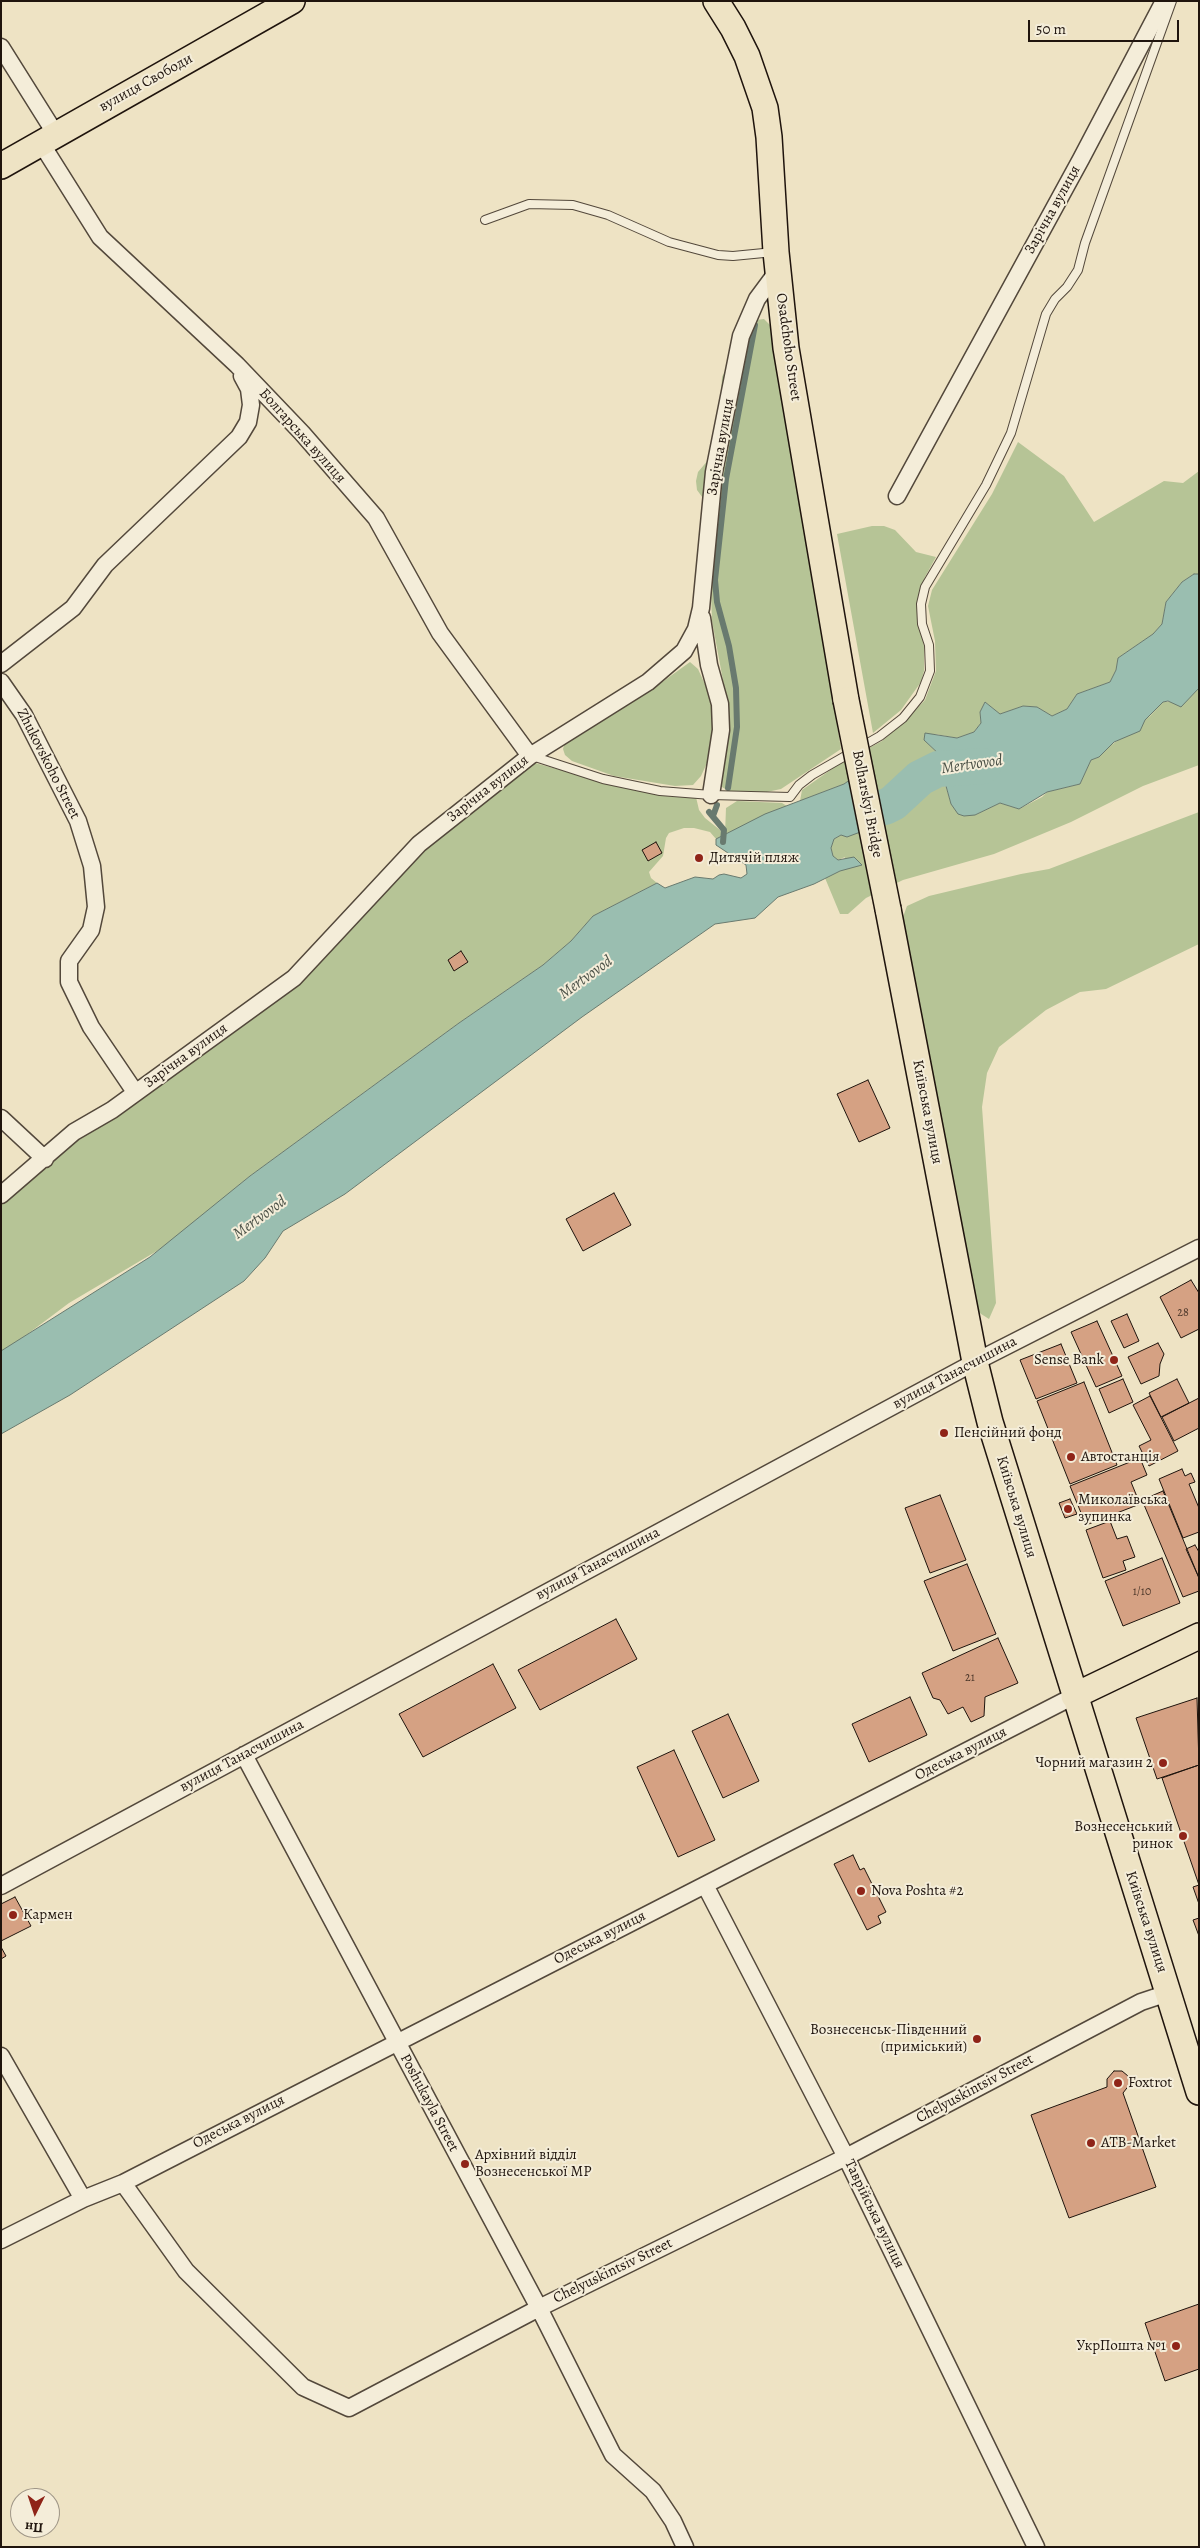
<!DOCTYPE html>
<meta charset="utf-8">
<style>
body{margin:0}
#map{position:relative;width:1200px;height:2548px;overflow:hidden;background:#eee3c4;font-family:Alegreya,serif}
canvas{display:block}
.frame{position:absolute;inset:0;border:2px solid #1f140d;pointer-events:none}
.north{position:absolute;left:10px;top:2488px;width:50px;height:50px;box-sizing:border-box;background:#f4edd9;border:1px solid #9f9687;border-radius:50%;rotate:184deg;font-size:14px;font-weight:700;line-height:20px;text-align:center;color:#1f140d}
.north::after{content:'';display:block;margin:auto;width:18px;height:22px;background:#8f2418;clip-path:polygon(50% 0,100% 100%,50% 72%,0 100%)}
.scale{position:absolute;left:1028px;top:20px;width:151px;height:22px;box-sizing:border-box;border:2px solid #1f140d;border-top:0;padding-left:6px;font-size:15px;line-height:18px;white-space:nowrap;color:#1f140d;-webkit-text-stroke:4px #f4edd9;paint-order:stroke}
</style>
<div id="map">
<canvas width="1200" height="2548"></canvas>
<div class="frame"></div>
<div class="north">Пн</div>
<div class="scale">50 m</div>
</div>
<script>
const context = document.querySelector('canvas').getContext('2d');
context.lineJoin = 'round';
function fillPath(path, color) {
  context.fillStyle = color;
  context.fill(path, 'evenodd');
}
function shape(rows) {
  const path = new Path2D();
  for (const r of rows) {
    path.moveTo(r[0], r[1]);
    for (let i = 2; i < r.length; i += 2) path.lineTo(r[i], r[i + 1]);
  }
  return path;
}
function trace(path, color, width, dash) {
  context.strokeStyle = color;
  context.lineWidth = width;
  context.lineCap = dash ? 'butt' : 'round';
  context.setLineDash(dash || []);
  context.stroke(path);
}
function drawText(font, color, halo, rows, align = 'center') {
  context.font = font + ' Alegreya,serif';
  context.lineWidth = 4;
  context.setLineDash([]);
  context.textBaseline = 'middle';
  context.strokeStyle = halo;
  context.fillStyle = color;
  for (const [text, x, y, turn = 0] of rows) {
    context.save();
    context.translate(x, y);
    context.rotate((+turn || 0) * Math.PI / 180);
    context.textAlign = isNaN(turn) ? turn : align;
    if (halo) context.strokeText(text, 0, 0);
    context.fillText(text, 0, 0);
    context.restore();
  }
}
fillPath(shape([
 [764,319,771,326,773,335,841,749,781,789,762,793,730,792,722,787,720,781,727,702,712,621,708,505,697,490,696,481,698,472,709,459,726,455,735,411,725,403,721,395,722,377,726,369,745,360,752,325,756,320],
 [1018,442,1064,476,1094,522,1164,481,1183,483,1199,471,1199,574,1194,574,1182,582,1166,602,1162,624,1153,634,1118,658,1116,670,1110,682,1077,694,1067,709,1052,716,1037,707,1023,706,1000,714,985,702,980,712,981,723,974,732,957,738,935,734,924,740,941,756,941,764,933,772,916,779,898,796,884,798,877,793,867,768,844,784,800,801,802,790,836,766,882,741,905,721,925,700,936,671,935,641,928,606,932,590,992,494],
 [872,526,884,526,895,530,916,552,936,557,925,577,917,609,924,646,924,671,921,682,901,710,873,733,837,534],
 [690,662,698,669,713,702,715,722,712,746,707,763,701,776,693,785,675,786,614,776,572,761,565,755,563,749,565,742,654,688],
 [1199,688,1199,765,1143,786,1071,822,994,854,903,880,866,898,848,914,840,914,825,878,840,871,845,857,838,860,833,856,831,848,834,839,841,835,887,822,904,798,925,780,933,779,946,787,951,804,959,814,975,815,1000,803,1019,809,1042,797,1047,792,1080,784,1091,760,1099,757,1106,749,1150,716,1163,702,1185,702],
 [535,763,630,789,664,796,696,797,699,810,705,818,725,834,726,808,737,801,782,803,787,806,716,839,710,832,694,828,684,828,669,833,666,838,663,856,649,872,651,878,657,883,593,916,571,941,543,965,459,1023,250,1176,167,1245,69,1303,1,1354,1,1191,294,983,419,853],
 [1199,812,1199,944,1106,989,1080,992,1046,1010,999,1047,987,1073,982,1107,996,1303,989,1319,978,1312,900,925,907,906,929,896,1021,874,1049,869]
]), '#b6c496');
const water = shape([
 [1194,574,1199,574,1199,688,1181,707,1168,701,1163,702,1145,720,1140,731,1114,742,1099,757,1091,760,1080,784,1047,792,1019,809,1000,803,975,815,964,816,958,814,951,804,946,786,933,779,925,780,904,798,887,822,847,837,841,835,834,839,831,848,833,856,838,860,854,857,862,865,840,871,814,884,778,897,755,918,715,924,582,1017,345,1194,283,1231,265,1258,244,1281,70,1395,1,1434,1,1351,150,1257,250,1176,459,1023,543,965,571,941,593,916,657,883,665,888,695,877,713,879,719,875,724,874,741,878,747,874,746,865,716,845,716,839,765,814,844,784,867,768,877,793,884,798,898,796,916,779,933,772,941,764,941,756,924,740,925,733,957,738,974,732,981,723,980,712,985,702,1000,714,1023,706,1037,707,1052,716,1067,709,1077,694,1110,682,1116,670,1118,658,1153,634,1162,624,1166,602,1182,582,1194,574]
]);
fillPath(water, '#9abeb0');
trace(water, '#697a6f', 1);
trace(shape([
 [728,788,737,727,736,688,729,646,717,602,715,580,726,479,755,325],
 [709,812,724,830,723,842],
 [713,816,717,805]
]), '#697a6f', 6);
trace(shape([
 [885,807,893,803,920,778,938,769,983,766]
]), '#9abeb0', 36);
const building = shape([
 [656,842,662,853,648,861,642,850,656,842],
 [461,951,468,962,454,971,448,960,461,951],
 [868,1080,890,1128,859,1142,837,1094,868,1080],
 [614,1193,631,1225,583,1251,566,1219,614,1193],
 [1191,1280,1199,1293,1199,1329,1181,1338,1160,1297,1191,1280],
 [1127,1314,1139,1341,1124,1348,1111,1321,1127,1314],
 [1097,1321,1122,1376,1096,1387,1071,1332,1097,1321],
 [1158,1343,1164,1354,1160,1364,1159,1376,1141,1384,1128,1357,1158,1343],
 [1061,1344,1077,1383,1036,1399,1020,1360,1061,1344],
 [1123,1379,1133,1402,1109,1413,1099,1389,1123,1379],
 [1177,1379,1189,1403,1161,1417,1149,1393,1177,1379],
 [1084,1382,1117,1465,1070,1484,1037,1401,1084,1382],
 [1150,1396,1178,1451,1149,1466,1139,1446,1151,1440,1133,1405,1150,1396],
 [1199,1398,1199,1428,1174,1441,1162,1417,1199,1398],
 [1140,1458,1147,1475,1131,1482,1140,1504,1086,1525,1070,1486,1140,1458],
 [1182,1469,1185,1476,1191,1473,1195,1482,1189,1484,1199,1508,1199,1532,1183,1538,1159,1479,1182,1469],
 [1163,1491,1199,1578,1199,1591,1183,1597,1142,1500,1163,1491],
 [940,1495,966,1560,930,1573,905,1508,940,1495],
 [1070,1499,1077,1514,1065,1518,1059,1503,1070,1499],
 [1110,1521,1117,1539,1127,1536,1135,1557,1123,1561,1126,1570,1103,1578,1086,1530,1110,1521],
 [1195,1545,1199,1552,1199,1578,1186,1549,1195,1545],
 [1162,1558,1180,1603,1123,1626,1105,1581,1162,1558],
 [967,1564,996,1634,953,1651,924,1581,967,1564],
 [616,1619,637,1659,540,1710,518,1670,616,1619],
 [998,1638,1018,1683,985,1697,984,1716,971,1722,963,1707,948,1714,940,1700,933,1698,922,1673,998,1638],
 [493,1664,516,1708,423,1757,399,1714,493,1664],
 [910,1697,927,1735,869,1762,852,1724,910,1697],
 [1197,1698,1199,1765,1157,1779,1136,1718,1197,1698],
 [728,1714,759,1781,723,1798,692,1731,728,1714],
 [674,1750,715,1840,678,1857,637,1767,674,1750],
 [1199,1765,1199,1885,1162,1778,1199,1765],
 [853,1855,860,1870,864,1868,886,1912,878,1916,881,1923,867,1930,834,1864,853,1855],
 [1199,1885,1199,1904,1193,1887,1199,1885],
 [15,1897,31,1926,1,1941,1,1904,15,1897],
 [1199,1918,1199,1936,1193,1920,1199,1918],
 [1,1947,6,1956,1,1959,1,1947],
 [1114,2071,1122,2071,1128,2076,1130,2084,1123,2093,1156,2187,1069,2218,1031,2115,1107,2087,1107,2079,1114,2071],
 [1199,2304,1199,2369,1165,2381,1145,2323,1199,2304]
]);
fillPath(building, '#d5a183');
trace(building, '#1f140d', 1);
const service = shape([
 [485,220,529,204,573,205,608,215,669,242,718,255,733,256,774,252],
 [532,756,603,779,660,791,711,795,790,797,799,785,812,775,880,736,903,718,920,697,930,671,929,645,922,624,921,604,925,587,986,485,1011,433,1046,314,1055,299,1067,287,1078,270,1085,243,1172,1]
]);
const minor = shape([
 [1,47,55,133],
 [41,143,100,237,237,365,302,433,376,518,440,633,530,756],
 [897,496,1081,159,1164,1],
 [702,618,709,665,720,704,721,730,711,795],
 [1,664,73,608,105,565,239,437,248,422,251,405,249,389,242,376],
 [1,682,24,715,78,821,92,866,96,907,91,930,69,961,69,982,91,1027,135,1092],
 [1,1118,45,1159],
 [1,1195,74,1132,112,1110,294,978,419,844,530,756,648,682,684,651,696,629,701,608,714,472,741,336,757,299,777,272],
 [244,1755,539,2308,613,2455,653,2491,673,2521,685,2547],
 [705,1885,846,2157,1036,2547],
 [1,1886,975,1362,1199,1248],
 [1,2056,83,2199],
 [123,2183,186,2271,303,2387,349,2408,539,2308,846,2157,1141,2002,1168,1993],
 [1,2240,83,2199,123,2183,1074,1696]
]);
const primary = shape([
 [716,1,733,28,747,56,765,108,769,137,776,252,786,348,846,700],
 [1,166,292,1],
 [888,909,975,1362,990,1422,1199,2092],
 [1074,1696,1199,1636]
]);
trace(service, '#53483b', 10);
trace(minor, '#53483b', 19);
trace(primary, '#1f140d', 28);
trace(service, '#f4edd9', 8);
trace(minor, '#f4edd9', 16);
trace(primary, '#eee3c4', 25);
const primaryBridge = shape([
 [846,700,888,909]
]);
trace(primaryBridge, '#1f140d', 28, []);
trace(primaryBridge, '#eee3c4', 25);
for (const [x, y, r, color] of [
 [699,858,5,"#8f2418"],
 [1114,1360,5,"#8f2418"],
 [944,1433,5,"#8f2418"],
 [1071,1457,5,"#8f2418"],
 [1068,1509,5,"#8f2418"],
 [1163,1763,5,"#8f2418"],
 [1183,1836,5,"#8f2418"],
 [861,1891,5,"#8f2418"],
 [13,1915,5,"#8f2418"],
 [977,2039,5,"#8f2418"],
 [1118,2083,5,"#8f2418"],
 [1091,2143,5,"#8f2418"],
 [465,2164,5,"#8f2418"],
 [1176,2346,5,"#8f2418"]
]) {
  const dot = new Path2D();
  dot.arc(x, y, r, 0, 2 * Math.PI);
  context.fillStyle = color;
  context.fill(dot);
  trace(dot, '#f4edd9', 2);
}
drawText('12px', '#4c372a', null, [
 ["28",1183,1313],
 ["1/10",1142,1592],
 ["21",970,1678]
]);
drawText('15px', '#1f140d', '#f4edd9', [
 ["вулиця Свободи",146,83,-29],
 ["Зарічна вулиця",1053,210,-61],
 ["Osadchoho Street",788,347,82],
 ["Болгарська вулиця",302,436,48],
 ["Зарічна вулиця",721,447,-80],
 ["Zhukovskoho Street",48,764,63],
 ["Зарічна вулиця",488,789,-38],
 ["Bolharskyi Bridge",867,804,79],
 ["Зарічна вулиця",186,1056,-36],
 ["Київська вулиця",927,1112,79],
 ["вулиця Танасчишина",955,1373,-28],
 ["Київська вулиця",1016,1507,73],
 ["вулиця Танасчишина",598,1564,-28],
 ["Одеська вулиця",961,1754,-27],
 ["вулиця Танасчишина",242,1756,-28],
 ["Київська вулиця",1146,1922,72],
 ["Одеська вулиця",600,1938,-27],
 ["Chelyuskintsiv Street",975,2089,-28],
 ["Poshukayla Street",429,2103,62],
 ["Одеська вулиця",239,2122,-27],
 ["Таврійська вулиця",874,2214,64],
 ["Chelyuskintsiv Street",613,2271,-26]
]);
drawText('15px', '#1f140d', '#f4edd9', [
 ["Дитячій пляж",709,858],
 ["Sense Bank",1104,1360,"right"],
 ["Пенсійний фонд",954,1433],
 ["Автостанція",1081,1457],
 ["Миколаївська",1078,1500],
 ["зупинка",1078,1517],
 ["Чорний магазин 2",1153,1763,"right"],
 ["Вознесенський",1173,1827,"right"],
 ["ринок",1173,1844,"right"],
 ["Nova Poshta #2",871,1891],
 ["Кармен",23,1915],
 ["Вознесенськ-Південний",967,2030,"right"],
 ["(приміський)",967,2047,"right"],
 ["Foxtrot",1128,2083],
 ["ATB-Market",1101,2143],
 ["Архівний відділ",475,2155],
 ["Вознесенської МР",475,2172],
 ["УкрПошта №1",1166,2346,"right"]
], 'left');
drawText('italic 16px', '#4a5046', '#f4edd9', [
 ["Mertvovod",972,765,-8],
 ["Mertvovod",586,978,-36],
 ["Mertvovod",260,1218,-36]
]);
</script>
